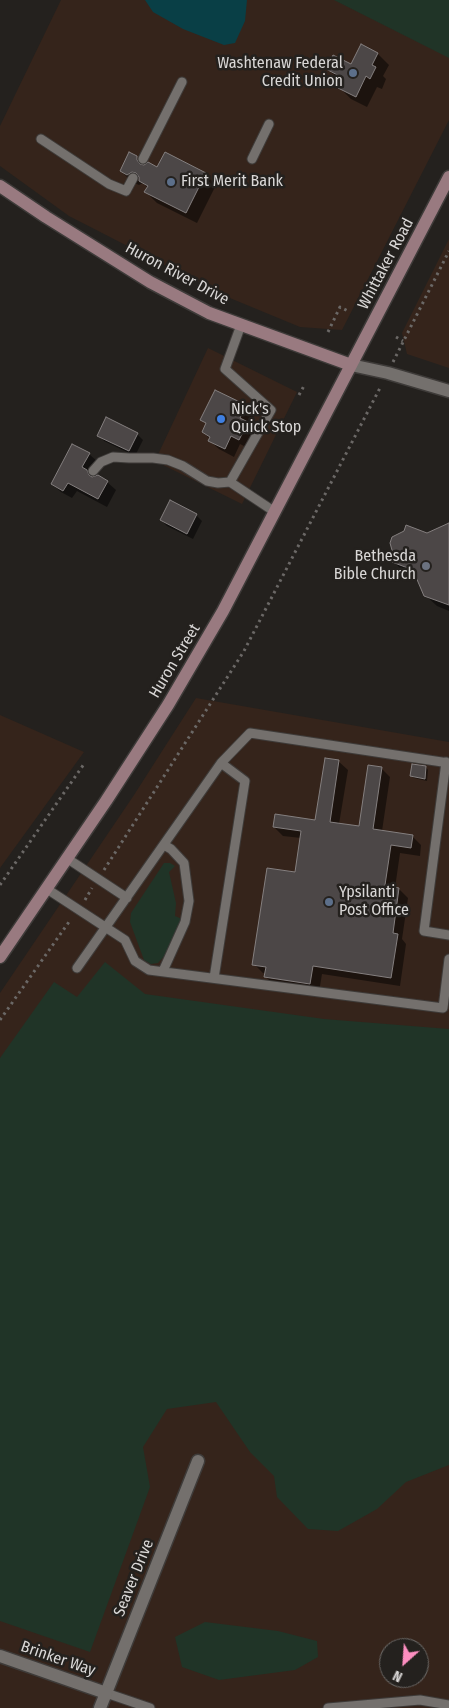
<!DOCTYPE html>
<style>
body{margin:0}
#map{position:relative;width:449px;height:1708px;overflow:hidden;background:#24211e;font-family:"Fira Sans Condensed",sans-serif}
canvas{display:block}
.north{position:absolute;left:379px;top:1638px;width:50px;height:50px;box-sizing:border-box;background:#24211e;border:1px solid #6c6a68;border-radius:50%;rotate:206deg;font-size:14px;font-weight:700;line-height:20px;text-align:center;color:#d9d7d6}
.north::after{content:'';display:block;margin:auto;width:18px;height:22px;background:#fd8ec0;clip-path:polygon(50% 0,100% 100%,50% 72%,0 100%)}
</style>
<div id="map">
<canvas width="449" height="1708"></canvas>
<div class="north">N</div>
</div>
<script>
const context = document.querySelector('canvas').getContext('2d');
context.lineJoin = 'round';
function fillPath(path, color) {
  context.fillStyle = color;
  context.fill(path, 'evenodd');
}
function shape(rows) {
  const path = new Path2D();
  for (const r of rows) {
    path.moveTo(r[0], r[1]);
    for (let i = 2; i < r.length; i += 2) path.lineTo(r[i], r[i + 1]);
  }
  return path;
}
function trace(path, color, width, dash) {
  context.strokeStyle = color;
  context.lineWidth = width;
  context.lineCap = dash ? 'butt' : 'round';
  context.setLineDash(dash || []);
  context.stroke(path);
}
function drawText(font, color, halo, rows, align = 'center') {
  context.font = font + ' "Fira Sans Condensed",sans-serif';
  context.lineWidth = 5;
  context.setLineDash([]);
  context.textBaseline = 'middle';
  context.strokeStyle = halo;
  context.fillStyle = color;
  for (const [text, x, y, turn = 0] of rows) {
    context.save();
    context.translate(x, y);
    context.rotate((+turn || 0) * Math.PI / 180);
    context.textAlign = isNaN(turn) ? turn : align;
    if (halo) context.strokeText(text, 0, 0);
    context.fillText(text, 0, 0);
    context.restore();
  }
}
fillPath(shape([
 [61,0,335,0,449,57,449,120,342,330,300,327,225,296,69,216,0,166,0,126],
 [449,239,449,368,407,354,402,333],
 [208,348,297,392,242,504,155,461],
 [196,698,449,742,449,1708,0,1708,0,993,134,795],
 [389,1648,419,1648,419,1678,389,1678],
 [0,715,84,752,0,868]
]), '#35241b');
fillPath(shape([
 [334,0,449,0,449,58],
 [164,863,170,863,175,866,169,872,176,903,175,916,182,919,167,953,158,963,151,964,144,960,130,922,131,913],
 [105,962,145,994,324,1019,449,1029,449,1465,406,1482,377,1509,338,1531,308,1529,277,1497,274,1476,250,1452,216,1402,167,1409,143,1447,150,1487,90,1652,0,1621,0,1058,54,982,77,997],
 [205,1622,278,1631,317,1641,318,1657,295,1670,219,1680,182,1667,175,1637]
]), '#203427');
fillPath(shape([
 [145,0,247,0,245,21,235,43,224,45,183,29,153,12]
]), '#093f46');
fillPath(shape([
 [378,54,389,65,383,76,386,79,382,89,377,87,367,107,351,99,340,88,343,82,327,69,351,65],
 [137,157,145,166,205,174,216,185,197,223,157,203,146,192,148,188,143,183,139,185,132,182,121,171],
 [245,406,254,415,249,425,256,432,248,448,240,444,234,457,219,449,210,441,210,439,203,432,207,425,202,419],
 [137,434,143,440,135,456,104,441,99,435],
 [89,454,98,462,91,475,94,478,107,482,116,490,107,507,77,491,72,498,61,492,52,484],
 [196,515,202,521,193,539,167,526,161,520],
 [449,524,449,611,437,606,425,595,417,578,405,573,394,562,427,534],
 [338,761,348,770,339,824,360,827,381,768,390,777,382,831,412,836,421,845,420,856,400,853,395,888,399,889,408,898,402,939,406,944,400,986,322,974,319,992,275,986,266,977,266,974,263,973,254,964,296,873,301,838,283,836,274,827,316,821],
 [426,767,428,770,427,781,414,778,411,776]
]), '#0007');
const building = shape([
 [361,44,378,53,372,65,376,67,370,79,366,76,356,97,338,88,343,78,326,69,333,55,351,64,361,44],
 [129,152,137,156,137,160,140,164,144,165,148,162,157,167,165,152,206,173,186,213,144,192,148,186,139,181,139,177,136,173,132,172,127,175,120,171,129,152],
 [215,390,246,405,240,418,248,422,239,440,231,436,225,449,208,441,210,437,202,432,206,423,200,420,215,390],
 [106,417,138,433,129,451,97,436,106,417],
 [72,444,90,453,82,467,87,470,89,475,92,477,98,475,108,481,98,499,68,483,63,491,51,484,72,444],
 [170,500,197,514,187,534,160,520,170,500],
 [449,523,449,605,424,596,413,570,392,562,394,557,390,543,392,537,404,531,406,525,427,533,449,523],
 [325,758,339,760,330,822,359,826,368,765,382,767,373,829,413,835,411,848,391,845,385,885,399,888,393,933,398,934,391,978,313,966,310,984,264,977,266,967,252,965,267,868,295,872,301,831,273,827,275,814,315,820,325,758],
 [412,764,426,766,425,779,410,776,412,764]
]);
fillPath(building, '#4c4747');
trace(building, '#847f7f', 1);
const service = shape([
 [41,139,109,184,126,191,133,178],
 [143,159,182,82],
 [252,159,269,124],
 [241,325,225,369,271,410,230,482,275,512],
 [93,471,101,462,113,457,129,458,153,458,168,460,183,466,207,481,218,483,230,482],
 [446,762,424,931,449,935],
 [221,763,250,733,449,763],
 [68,859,127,898],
 [47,889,125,940,135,961,149,970,443,1008,449,959],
 [77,968,221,763,245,781,214,978],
 [163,971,185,922,189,901,184,863,171,849,164,845],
 [106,1693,150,1708],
 [328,1708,420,1700,449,1705]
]);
const minor = shape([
 [106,1693,198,1461]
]);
const tertiary = shape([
 [351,365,388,373,449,391],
 [0,1656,106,1693,100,1708]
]);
const secondary = shape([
 [0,186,46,217,150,282,209,313,351,365],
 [0,957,106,801,168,705,223,611,449,177]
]);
trace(service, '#3e3b39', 11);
trace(minor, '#3e3b39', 15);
trace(tertiary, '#3e3b39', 15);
trace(secondary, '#3e3b39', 15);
trace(shape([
 [328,332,340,307,350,312],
 [396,337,403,341],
 [393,362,449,251],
 [299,395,305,384],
 [104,870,244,651,381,386],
 [0,885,84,764],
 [85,900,92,888],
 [0,1020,71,919]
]), '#6b6866', 3, [2.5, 4]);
trace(service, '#74706d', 9);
trace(minor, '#74706d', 12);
trace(tertiary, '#74706d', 12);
trace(secondary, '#997a80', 12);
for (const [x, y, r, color] of [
 [353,73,5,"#5c6f8a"],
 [171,182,5,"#5c6f8a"],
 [221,419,5,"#3f7fe0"],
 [426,566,5,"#6b7280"],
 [329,902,5,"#5c6f8a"]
]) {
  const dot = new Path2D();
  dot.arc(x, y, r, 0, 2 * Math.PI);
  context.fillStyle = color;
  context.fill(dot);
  trace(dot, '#24211e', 2);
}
drawText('16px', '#d9d7d6', '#24211e', [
 ["Washtenaw Federal",343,64,"right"],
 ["Credit Union",343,82,"right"],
 ["First Merit Bank",181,182],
 ["Nick's",231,410],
 ["Quick Stop",231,428],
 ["Bethesda",416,557,"right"],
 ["Bible Church",416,575,"right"],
 ["Ypsilanti",339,893],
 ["Post Office",339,911]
], 'left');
drawText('16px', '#d9d7d6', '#24211e', [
 ["Whittaker Road",386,264,-62],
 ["Huron River Drive",177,274,28],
 ["Huron Street",175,661,-59],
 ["Seaver Drive",134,1578,-68],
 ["Brinker Way",58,1659,19]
]);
</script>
